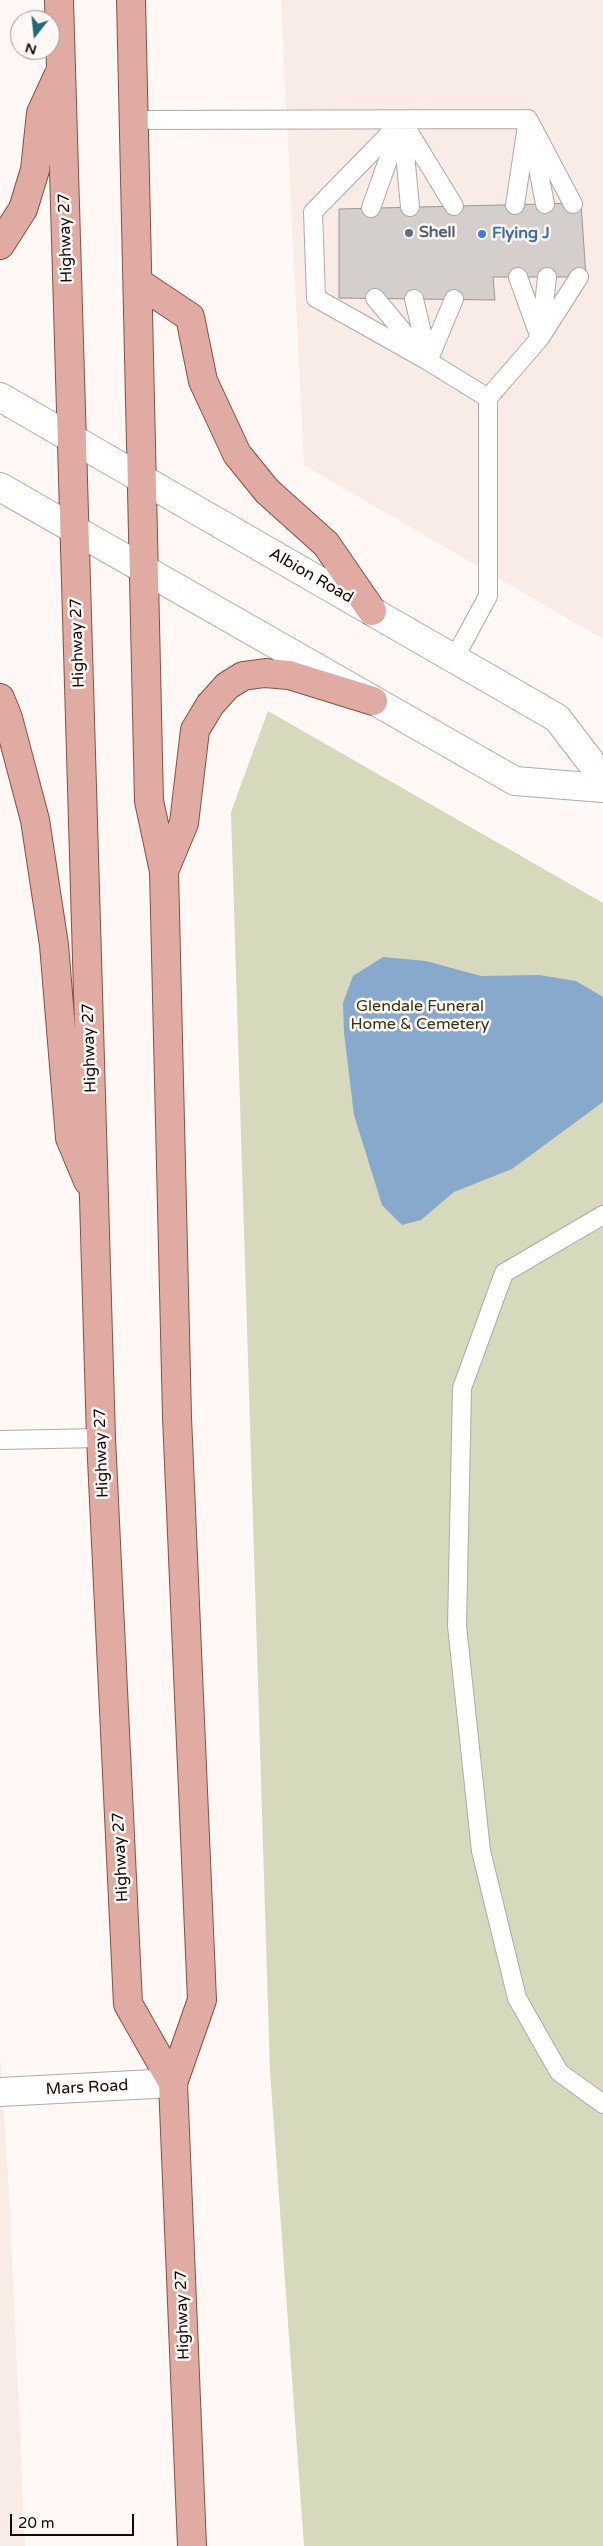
<!DOCTYPE html>
<style>
body{margin:0}
#map{position:relative;width:603px;height:2546px;overflow:hidden;background:#fff8f5;font-family:"Varela Round",sans-serif}
canvas{display:block}
.north{position:absolute;left:10px;top:10px;width:50px;height:50px;box-sizing:border-box;background:#fff8f5;border:1px solid #9e9997;border-radius:50%;rotate:196deg;font-size:14px;font-weight:700;line-height:20px;text-align:center;color:#0d0b0a}
.north::after{content:'';display:block;margin:auto;width:18px;height:22px;background:#226a77;clip-path:polygon(50% 0,100% 100%,50% 72%,0 100%)}
.scale{position:absolute;left:10px;top:2514px;width:124px;height:22px;box-sizing:border-box;border:2px solid #0d0b0a;border-top:0;padding-left:6px;font-size:15px;line-height:18px;white-space:nowrap;color:#0d0b0a;-webkit-text-stroke:4px #fff8f5;paint-order:stroke}
</style>
<div id="map">
<canvas width="603" height="2546"></canvas>
<div class="north">N</div>
<div class="scale">20 m</div>
</div>
<script>
const context = document.querySelector('canvas').getContext('2d');
context.lineJoin = 'round';
function fillPath(path, color) {
  context.fillStyle = color;
  context.fill(path, 'evenodd');
}
function shape(rows) {
  const path = new Path2D();
  for (const r of rows) {
    path.moveTo(r[0], r[1]);
    for (let i = 2; i < r.length; i += 2) path.lineTo(r[i], r[i + 1]);
  }
  return path;
}
function trace(path, color, width, dash) {
  context.strokeStyle = color;
  context.lineWidth = width;
  context.lineCap = dash ? 'butt' : 'round';
  context.setLineDash(dash || []);
  context.stroke(path);
}
function drawText(font, color, halo, rows, align = 'center') {
  context.font = font + ' "Varela Round",sans-serif';
  context.lineWidth = 5;
  context.setLineDash([]);
  context.textBaseline = 'middle';
  context.strokeStyle = halo;
  context.fillStyle = color;
  for (const [text, x, y, turn = 0] of rows) {
    context.save();
    context.translate(x, y);
    context.rotate((+turn || 0) * Math.PI / 180);
    context.textAlign = isNaN(turn) ? turn : align;
    if (halo) context.strokeText(text, 0, 0);
    context.fillText(text, 0, 0);
    context.restore();
  }
}
fillPath(shape([
 [281,0,603,0,603,639,304,465],
 [0,2055,9,2192,25,2546,0,2546]
]), '#f9ebe5');
fillPath(shape([
 [268,711,603,903,603,2546,304,2546,270,2071,231,812]
]), '#d7d9bc');
fillPath(shape([
 [383,957,426,961,481,976,539,975,576,981,603,997,603,1102,512,1169,454,1192,421,1220,402,1225,382,1205,354,1115,344,1033,343,1003,353,976]
]), '#87a9cc');
const building = shape([
 [581,203,586,277,493,277,495,300,339,298,339,209,581,203]
]);
fillPath(building, '#d5cfcc');
trace(building, '#9c9794', 1);
const lane = shape([
 [528,119,573,204],
 [134,120,528,119],
 [402,121,313,212,316,298,428,361],
 [532,137,545,204],
 [515,205,528,119],
 [410,207,402,121,454,206],
 [371,208,400,126],
 [518,277,540,338],
 [375,298,421,353],
 [414,299,428,358],
 [454,299,428,361,488,398],
 [541,333,547,277],
 [454,659,488,596,488,398,540,338,579,277],
 [603,1215,504,1273,462,1388,457,1626,481,1851,517,1998,559,2072,603,2104],
 [0,1440,101,1438]
]);
const street = shape([
 [0,2092,173,2083]
]);
const secondary = shape([
 [0,397,557,718,603,778],
 [0,487,515,781,603,788]
]);
const primary = shape([
 [59,0,101,1438,128,2004,173,2083],
 [131,0,149,801,164,871,177,1417,202,2000,173,2083,192,2546],
 [0,245,23,209,35,170,41,113,58,76],
 [139,283,190,317,203,381,237,454,267,491,326,544,372,611],
 [0,698,8,718,35,820,54,945,70,1138,88,1181],
 [164,871,184,823,195,730,210,705,227,686,243,676,265,673,289,675,373,701]
]);
trace(lane, '#afaaa7', 20);
trace(street, '#afaaa7', 30);
trace(secondary, '#afaaa7', 30);
trace(primary, '#884f44', 30);
trace(lane, '#fff', 18);
trace(street, '#fff', 28);
trace(secondary, '#fff', 28);
trace(primary, '#e0aba2', 28);
for (const [x, y, r, color] of [
 [409,233,5,"#5c6f8a"],
 [482,234,5,"#3f7fe0"]
]) {
  const dot = new Path2D();
  dot.arc(x, y, r, 0, 2 * Math.PI);
  context.fillStyle = color;
  context.fill(dot);
  trace(dot, '#fff8f5', 2);
}
drawText('bold 16px', '#4e5e75', '#fff8f5', [
 ["Shell",419,233]
], 'left');
drawText('bold 16px', '#366cbe', '#fff8f5', [
 ["Flying J",492,234]
], 'left');
drawText('16px', '#0d0b0a', '#fff8f5', [
 ["Highway 27",66,238,-92],
 ["Albion Road",311,576,30],
 ["Highway 27",78,643,-92],
 ["Highway 27",90,1048,-92],
 ["Highway 27",102,1453,-92],
 ["Highway 27",121,1857,-93],
 ["Mars Road",87,2088,-3],
 ["Highway 27",183,2315,-92]
]);
drawText('16px', '#32330d', '#fff8f5', [
 ["Glendale Funeral",420,1007],
 ["Home & Cemetery",420,1025]
]);
</script>
